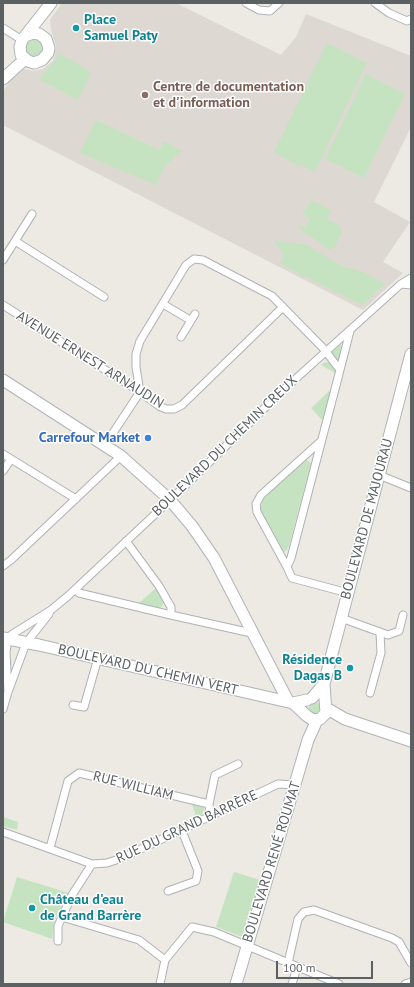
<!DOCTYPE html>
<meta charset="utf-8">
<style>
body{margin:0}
#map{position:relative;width:414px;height:987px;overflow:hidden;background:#ede9e3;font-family:"PT Sans",sans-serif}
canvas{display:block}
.frame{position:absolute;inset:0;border:4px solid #5b6063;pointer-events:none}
.scale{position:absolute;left:276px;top:961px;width:97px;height:18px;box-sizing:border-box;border:2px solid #5b6063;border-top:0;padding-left:5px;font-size:12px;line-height:14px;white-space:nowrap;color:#5b6063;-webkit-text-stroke:3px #fff;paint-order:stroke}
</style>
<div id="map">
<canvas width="414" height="987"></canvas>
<div class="frame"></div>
<div class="scale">100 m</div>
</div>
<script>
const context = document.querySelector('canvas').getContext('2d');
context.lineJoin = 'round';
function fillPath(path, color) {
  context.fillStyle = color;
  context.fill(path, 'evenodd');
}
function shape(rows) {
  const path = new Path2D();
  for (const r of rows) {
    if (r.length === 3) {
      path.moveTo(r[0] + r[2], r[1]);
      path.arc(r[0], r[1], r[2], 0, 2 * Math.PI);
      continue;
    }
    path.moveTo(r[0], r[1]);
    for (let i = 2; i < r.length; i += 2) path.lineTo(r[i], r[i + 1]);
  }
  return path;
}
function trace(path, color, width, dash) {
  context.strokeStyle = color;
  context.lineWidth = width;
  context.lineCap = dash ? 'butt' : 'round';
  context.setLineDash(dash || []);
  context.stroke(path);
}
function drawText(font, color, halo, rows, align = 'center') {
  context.font = font + ' "PT Sans",sans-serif';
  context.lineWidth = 3;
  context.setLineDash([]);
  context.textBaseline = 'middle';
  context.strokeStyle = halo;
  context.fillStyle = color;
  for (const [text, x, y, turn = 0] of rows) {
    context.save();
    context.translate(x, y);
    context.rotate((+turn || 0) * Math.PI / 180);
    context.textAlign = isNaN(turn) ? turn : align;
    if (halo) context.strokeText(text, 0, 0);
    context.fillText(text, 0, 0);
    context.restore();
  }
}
fillPath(shape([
 [62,3,176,3,281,55,296,37,306,14,411,56,411,127,374,202,410,222,383,262,403,273,363,310,3,125,3,91,14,75,24,69,33,71,43,69,53,61,56,46,51,30,50,20]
]), '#ddd9d2');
fillPath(shape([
 [32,36,43,41,44,50,38,57,27,57,22,44],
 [327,43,367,63,315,172,303,166,297,165,274,152],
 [59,54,75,62,91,73,78,100,40,80,41,75,54,62],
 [366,74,405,94,364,178,325,159],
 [96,120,159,150,164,141,182,151,165,166,156,185,80,153],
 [312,200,331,210,327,219,341,226,342,230,335,247,330,250,297,227,298,225,305,228,310,218,302,214],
 [274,241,305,244,342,266,363,272,385,284,362,305,293,271,280,262,284,256],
 [340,345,343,347,340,360,337,361,331,353],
 [330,362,337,370,335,373,321,365,323,363],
 [329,391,333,393,325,419,323,421,311,408],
 [305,459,311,463,289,546,287,550,283,552,260,510,263,499],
 [156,588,164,600,163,605,159,609,142,606,139,603],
 [315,708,6],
 [191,802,202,806,205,811,200,816,191,820,195,813],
 [3,817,18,822,17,830,3,826],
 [234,872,260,880,242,937,216,927],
 [17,877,69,893,54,922,52,939,3,922]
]), '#c6e3c1');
const street = shape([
 [246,3,259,10,270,11,279,3],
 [375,3,389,13,407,21,411,19],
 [3,28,22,40],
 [15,241,104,297],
 [3,260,32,214],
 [401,284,411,285],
 [163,304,190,320],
 [3,305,140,392,159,406,166,409,174,409,182,405,283,307],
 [181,337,195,314],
 [340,370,350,331],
 [105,445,140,392,136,367,136,354,140,341,186,265,194,259,203,260,272,296,324,349,340,370,291,558,287,567,292,578,348,593],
 [3,454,76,499],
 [3,471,11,459],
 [379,475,411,488],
 [126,541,159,586,171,607,171,615],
 [3,566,11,560,121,456],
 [287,567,257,512,256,504,261,495,321,441],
 [76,589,79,593,171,615,247,632,251,631],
 [341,618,388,635,399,631,403,615],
 [8,692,6,652,8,639,11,635,51,610,68,596,184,487,281,392,401,284,411,278],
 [370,693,381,653,380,632],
 [73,705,84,707,98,658],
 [3,709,8,692,26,643,49,614],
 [210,817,209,804,215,775,238,764],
 [3,832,92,864],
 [50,848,68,781,79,773,209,804],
 [168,891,196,881,198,871,182,831],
 [62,917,139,940,165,960],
 [58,941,58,926,72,895,92,864,107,863,122,858,278,784,295,785],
 [288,963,298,919,304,912,314,910,392,938,399,942,411,963],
 [160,984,165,960,192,927,214,932,339,984],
 [292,984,297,967],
 [405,984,411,982]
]);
const secondary = shape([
 [25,36,33,33,39,34,46,39,49,48,48,53,42,60,34,63,28,61,21,55,20,47,22,40,51,3],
 [3,79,25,59],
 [3,380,121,456,170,500,192,526,214,558,288,701],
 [3,638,39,645,293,703,307,700],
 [312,698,324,684],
 [293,703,307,716,313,720,320,719,326,713,324,684,411,354],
 [326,708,345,719,411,741],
 [236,984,308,740,317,720]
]);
trace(street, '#afb2b5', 9);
trace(secondary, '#b0b4b7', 13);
trace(street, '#fff', 7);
trace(secondary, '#fff', 11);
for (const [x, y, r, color] of [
 [76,28,4,"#0f9aa8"],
 [145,95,4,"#8d6e63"],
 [148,438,4,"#3f7fe0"],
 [350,668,4,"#0f9aa8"],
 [32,908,4,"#0f9aa8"]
]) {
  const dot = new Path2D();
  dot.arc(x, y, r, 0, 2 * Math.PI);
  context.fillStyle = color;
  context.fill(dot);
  trace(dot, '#fff', 1.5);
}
drawText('bold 14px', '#0d838f', '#fff', [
 ["Place",84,20],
 ["Samuel Paty",84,36],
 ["Résidence",342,660,"right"],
 ["Dagas B",342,676,"right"],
 ["Château d'eau",40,900],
 ["de Grand Barrère",40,916]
], 'left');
drawText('bold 14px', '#785e54', '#fff', [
 ["Centre de documentation",153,87],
 ["et d'information",153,103]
], 'left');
drawText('14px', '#5b6063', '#fff', [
 ["AVENUE ERNEST ARNAUDIN",90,360,32],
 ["BOULEVARD DU CHEMIN CREUX",225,446,-44],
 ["BOULEVARD DE MAJOURAU",367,519,-75],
 ["BOULEVARD DU CHEMIN VERT",148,670,13],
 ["RUE WILLIAM",133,786,14],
 ["RUE DU GRAND BARRÈRE",187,827,-25],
 ["BOULEVARD RENÉ ROUMAT",272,862,-73]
]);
drawText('bold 14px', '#366cbe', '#fff', [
 ["Carrefour Market",140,438]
], 'right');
</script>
